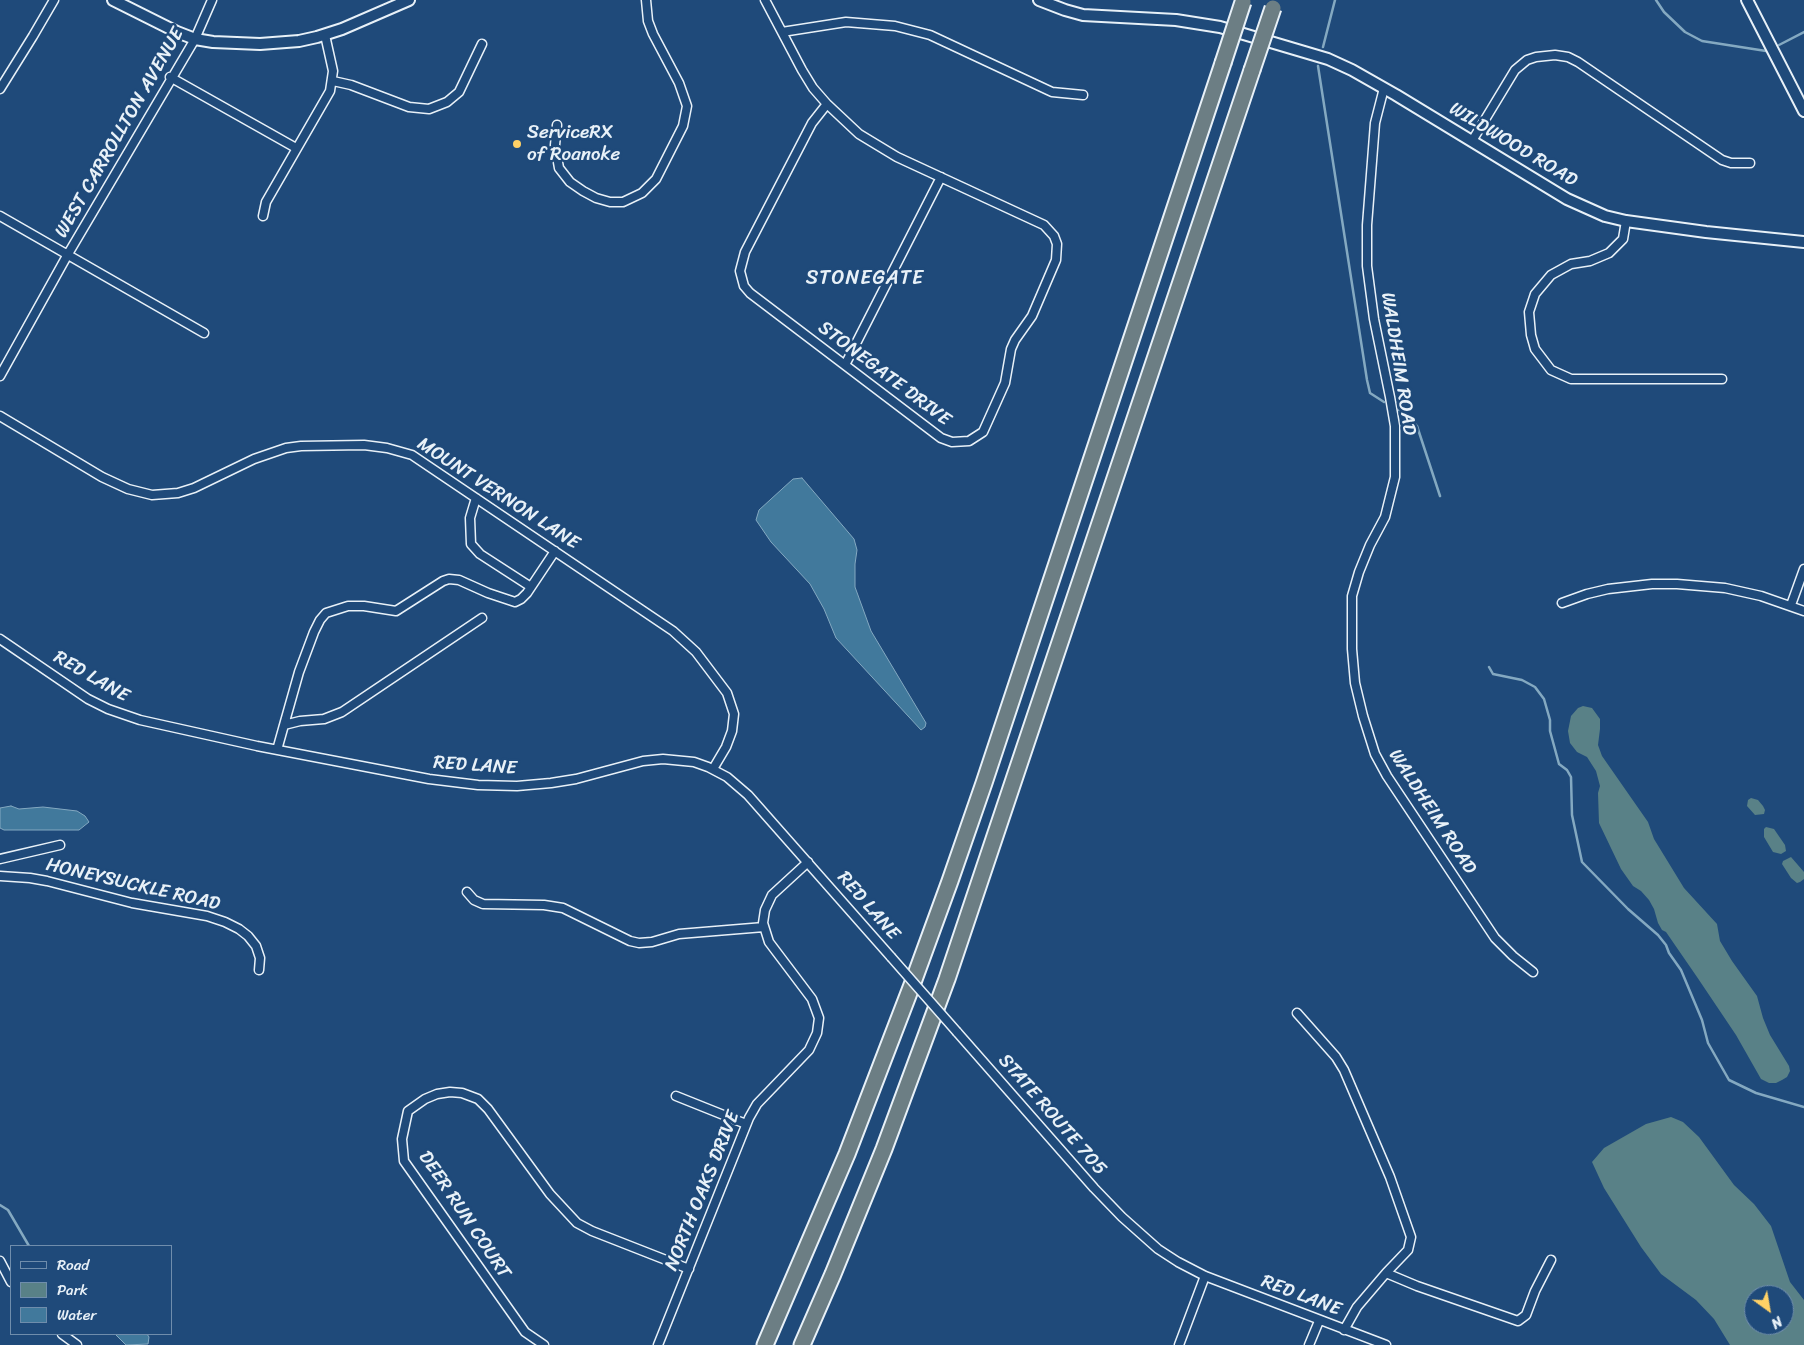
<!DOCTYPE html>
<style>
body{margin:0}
#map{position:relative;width:1804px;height:1345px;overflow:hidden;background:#1f4a7a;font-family:Sriracha,sans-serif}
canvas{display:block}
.legend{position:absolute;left:10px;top:1245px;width:162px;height:90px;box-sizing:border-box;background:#1f4a7a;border:1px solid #6f8dac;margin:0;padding:6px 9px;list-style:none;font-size:15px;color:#e8f1f8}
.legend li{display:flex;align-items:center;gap:10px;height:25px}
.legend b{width:25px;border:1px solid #6f8dac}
.north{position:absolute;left:1744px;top:1285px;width:50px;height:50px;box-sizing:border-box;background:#1f4a7a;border:1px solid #6f8dac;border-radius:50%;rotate:148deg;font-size:14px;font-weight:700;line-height:20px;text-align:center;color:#e8f1f8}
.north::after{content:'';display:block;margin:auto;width:18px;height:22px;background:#ffd166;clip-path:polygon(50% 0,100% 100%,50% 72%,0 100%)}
</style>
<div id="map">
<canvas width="1804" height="1345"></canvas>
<ul class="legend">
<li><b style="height:6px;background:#1f4a7a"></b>Road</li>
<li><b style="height:14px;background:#598187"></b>Park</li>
<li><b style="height:14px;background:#41799c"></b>Water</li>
</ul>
<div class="north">N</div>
</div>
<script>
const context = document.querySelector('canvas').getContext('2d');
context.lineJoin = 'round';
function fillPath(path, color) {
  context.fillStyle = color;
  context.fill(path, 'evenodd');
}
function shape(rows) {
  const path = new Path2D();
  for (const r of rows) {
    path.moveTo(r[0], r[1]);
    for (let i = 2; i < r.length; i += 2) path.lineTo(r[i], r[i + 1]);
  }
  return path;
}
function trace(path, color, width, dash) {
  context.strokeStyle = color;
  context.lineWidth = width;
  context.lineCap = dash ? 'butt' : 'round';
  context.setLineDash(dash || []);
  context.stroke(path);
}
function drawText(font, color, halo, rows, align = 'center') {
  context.font = font + ' Sriracha,sans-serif';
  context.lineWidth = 5;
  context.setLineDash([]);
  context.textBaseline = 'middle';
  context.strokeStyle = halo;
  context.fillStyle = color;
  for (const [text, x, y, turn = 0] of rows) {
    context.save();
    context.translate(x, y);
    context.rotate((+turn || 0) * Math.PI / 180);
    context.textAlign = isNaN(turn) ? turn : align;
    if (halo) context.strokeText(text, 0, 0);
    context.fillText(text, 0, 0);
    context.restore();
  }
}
fillPath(shape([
 [1583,706,1592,708,1600,719,1600,729,1598,745,1602,756,1648,822,1654,839,1684,888,1717,924,1720,941,1732,961,1757,996,1763,1018,1770,1035,1789,1066,1790,1071,1787,1077,1782,1080,1776,1083,1769,1083,1761,1079,1736,1035,1697,977,1666,932,1662,930,1658,923,1654,909,1649,900,1641,891,1633,886,1621,869,1599,823,1598,793,1600,786,1596,771,1587,757,1577,752,1570,743,1568,731,1571,716,1578,708],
 [1751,798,1758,800,1763,806,1765,810,1764,814,1755,815,1747,806,1748,800],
 [1766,827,1774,829,1785,845,1786,851,1781,854,1773,852,1764,837,1764,829],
 [1791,857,1804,872,1804,879,1800,882,1797,883,1791,878,1782,864,1783,861],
 [1671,1117,1683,1122,1699,1137,1734,1185,1754,1204,1771,1226,1790,1282,1804,1300,1804,1345,1730,1345,1714,1319,1696,1300,1661,1274,1641,1247,1604,1188,1592,1162,1604,1148,1646,1124],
 [1754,1295,1784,1295,1784,1325,1754,1325]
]), '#598187');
const water = shape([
 [802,478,854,539,857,550,855,564,855,587,871,631,926,723,925,727,921,730,836,638,824,609,810,584,771,542,756,520,759,510,793,479,802,478],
 [11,806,19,809,43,807,77,811,85,816,89,822,79,830,4,830,0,828,0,808,11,806],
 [115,1334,147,1334,149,1337,148,1344,126,1345,115,1334]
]);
fillPath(water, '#41799c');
trace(water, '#84a9c1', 1);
trace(shape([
 [1656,0,1664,12,1685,32,1702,41,1766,51],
 [1779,45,1804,32],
 [1323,47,1335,0],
 [1318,66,1367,380,1370,393,1384,402],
 [1399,410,1405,413,1417,426,1440,496],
 [1489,667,1493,674,1522,680,1535,687,1544,699,1550,720,1550,731,1559,764,1567,770,1571,777,1572,815,1582,862,1628,909,1658,935,1666,945,1669,953,1681,970,1702,1020,1708,1043,1729,1080,1756,1093,1804,1107],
 [0,1205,8,1210,29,1246]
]), '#84a9c1', 2.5);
const minor = shape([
 [765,0,802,70,813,88,827,104,859,134,897,157,1044,225,1054,236,1057,244,1056,260,1032,316,1015,340,1011,349,1005,383,983,432,969,441,952,442,941,438,750,293,744,286,740,271,745,252,812,123,827,104],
 [782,32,846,22,895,26,930,35,1052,92,1083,95],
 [170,77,296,148],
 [333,81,351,85,409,107,429,109,447,102,459,92,482,44],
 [1384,88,1375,123,1367,225,1367,266,1374,319,1390,397,1395,426,1395,477,1385,517,1370,545,1359,572,1352,596,1352,649,1355,683,1363,716,1375,754,1387,776,1495,938,1513,956,1533,972],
 [0,89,33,36,54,0],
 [557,125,555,145,559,168,570,182,583,191,596,198,610,202,623,202,642,193,656,179,683,126,687,106,679,83,653,34,648,21,646,0],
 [1472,141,1515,70,1527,60,1536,57,1555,55,1568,57,1578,62,1722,160,1731,163,1750,163],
 [0,216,204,333],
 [263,216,266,202,330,91,333,71,325,35],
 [1626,221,1623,239,1609,253,1590,261,1571,264,1551,275,1535,294,1529,312,1531,335,1535,349,1551,370,1571,379,1722,379],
 [845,365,941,177],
 [0,376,68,254,195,39,212,0],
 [0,416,102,477,128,489,152,495,178,493,194,488,254,459,286,448,301,446,364,445,387,448,412,455,673,631,696,652,727,693,734,714,732,731,726,747,713,769],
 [476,498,470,518,471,544,480,554,531,587],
 [1562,603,1587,594,1608,589,1652,584,1677,584,1725,588,1761,596,1804,611],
 [1791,605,1804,569],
 [0,639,88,699,108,709,140,720,257,746,429,779,478,785,517,786,551,783,576,779,643,761,663,759,694,762,708,767,727,777,748,795,891,957],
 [284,725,299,672,314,632,320,620,326,613,348,606,364,606,396,611,443,581,449,579,459,580,488,593,515,602,521,599,527,593,555,551],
 [277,750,284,725,300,721,324,719,342,712,482,618],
 [0,859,60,845],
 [0,876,30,878,47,881,132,903,207,916,225,922,239,929,248,936,256,946,260,958,259,970],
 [467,892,474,900,483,904,544,905,563,908,630,941,639,943,652,942,679,934,764,927],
 [1297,1013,1336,1057,1344,1070,1390,1177,1411,1237,1408,1250,1386,1273],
 [957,1032,1094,1188,1122,1217,1158,1249,1178,1262,1205,1276,1386,1345],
 [676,1096,746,1124],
 [0,1261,11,1282],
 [1344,1330,1357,1307,1386,1273,1417,1286,1518,1321,1526,1315,1535,1291,1551,1260],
 [62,1334,77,1345],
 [544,1345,525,1332,404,1161,402,1139,408,1111,425,1099,437,1094,450,1092,462,1093,478,1099,488,1109,550,1194,577,1223,592,1231,689,1269],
 [658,1345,749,1118,757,1104,809,1050,817,1033,819,1018,812,999,769,942,763,923,765,910,772,895,808,862],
 [1179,1345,1205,1276],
 [1309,1345,1319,1321]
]);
const tertiary = shape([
 [113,0,177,32,195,39,213,42,260,44,299,41,317,37,342,29,409,0],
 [1039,0,1065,10,1083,15,1176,20,1220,27,1328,59,1352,70,1396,95,1567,199,1605,216,1626,221,1706,232,1804,242],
 [1747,0,1804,111]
]);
const motorway = shape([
 [765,1345,847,1154,912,985,950,881,984,783,1223,63],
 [802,1345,833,1274,884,1149,947,979,1252,70]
]);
trace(minor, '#e8f1f8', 11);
trace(tertiary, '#e8f1f8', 14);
trace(motorway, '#e8f1f8', 19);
trace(minor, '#1f4a7a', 8);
trace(tertiary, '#1f4a7a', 10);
trace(motorway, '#6c7e84', 15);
const minorBridge = shape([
 [891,957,957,1032]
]);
const motorwayBridge = shape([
 [1223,63,1243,2],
 [1252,70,1273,8]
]);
trace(minorBridge, '#e8f1f8', 11, []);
trace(motorwayBridge, '#e8f1f8', 19, []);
trace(minorBridge, '#1f4a7a', 8);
trace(motorwayBridge, '#6c7e84', 15);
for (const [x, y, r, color] of [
 [517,144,5,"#ffd166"]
]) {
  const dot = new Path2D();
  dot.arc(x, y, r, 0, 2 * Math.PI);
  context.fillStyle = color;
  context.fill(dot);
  trace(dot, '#1f4a7a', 2);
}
drawText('19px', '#e8f1f8', '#1f4a7a', [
 ["WEST CARROLLTON AVENUE",120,133,-60],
 ["WILDWOOD ROAD",1513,145,31],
 ["WALDHEIM ROAD",1398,364,81],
 ["STONEGATE DRIVE",884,374,37],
 ["MOUNT VERNON LANE",498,494,33],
 ["RED LANE",91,677,30],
 ["RED LANE",475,766,4],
 ["WALDHEIM ROAD",1432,812,57],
 ["HONEYSUCKLE ROAD",133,885,13],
 ["RED LANE",868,906,49],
 ["STATE ROUTE 705",1052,1115,49],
 ["NORTH OAKS DRIVE",703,1191,-68],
 ["DEER RUN COURT",464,1215,56],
 ["RED LANE",1301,1296,21]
]);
drawText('19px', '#e8f1f8', '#1f4a7a', [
 ["ServiceRX",527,133],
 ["of Roanoke",527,155]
], 'left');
context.letterSpacing = '1px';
drawText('20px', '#e8f1f8', '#1f4a7a', [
 ["STONEGATE",865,279]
]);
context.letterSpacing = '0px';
</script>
